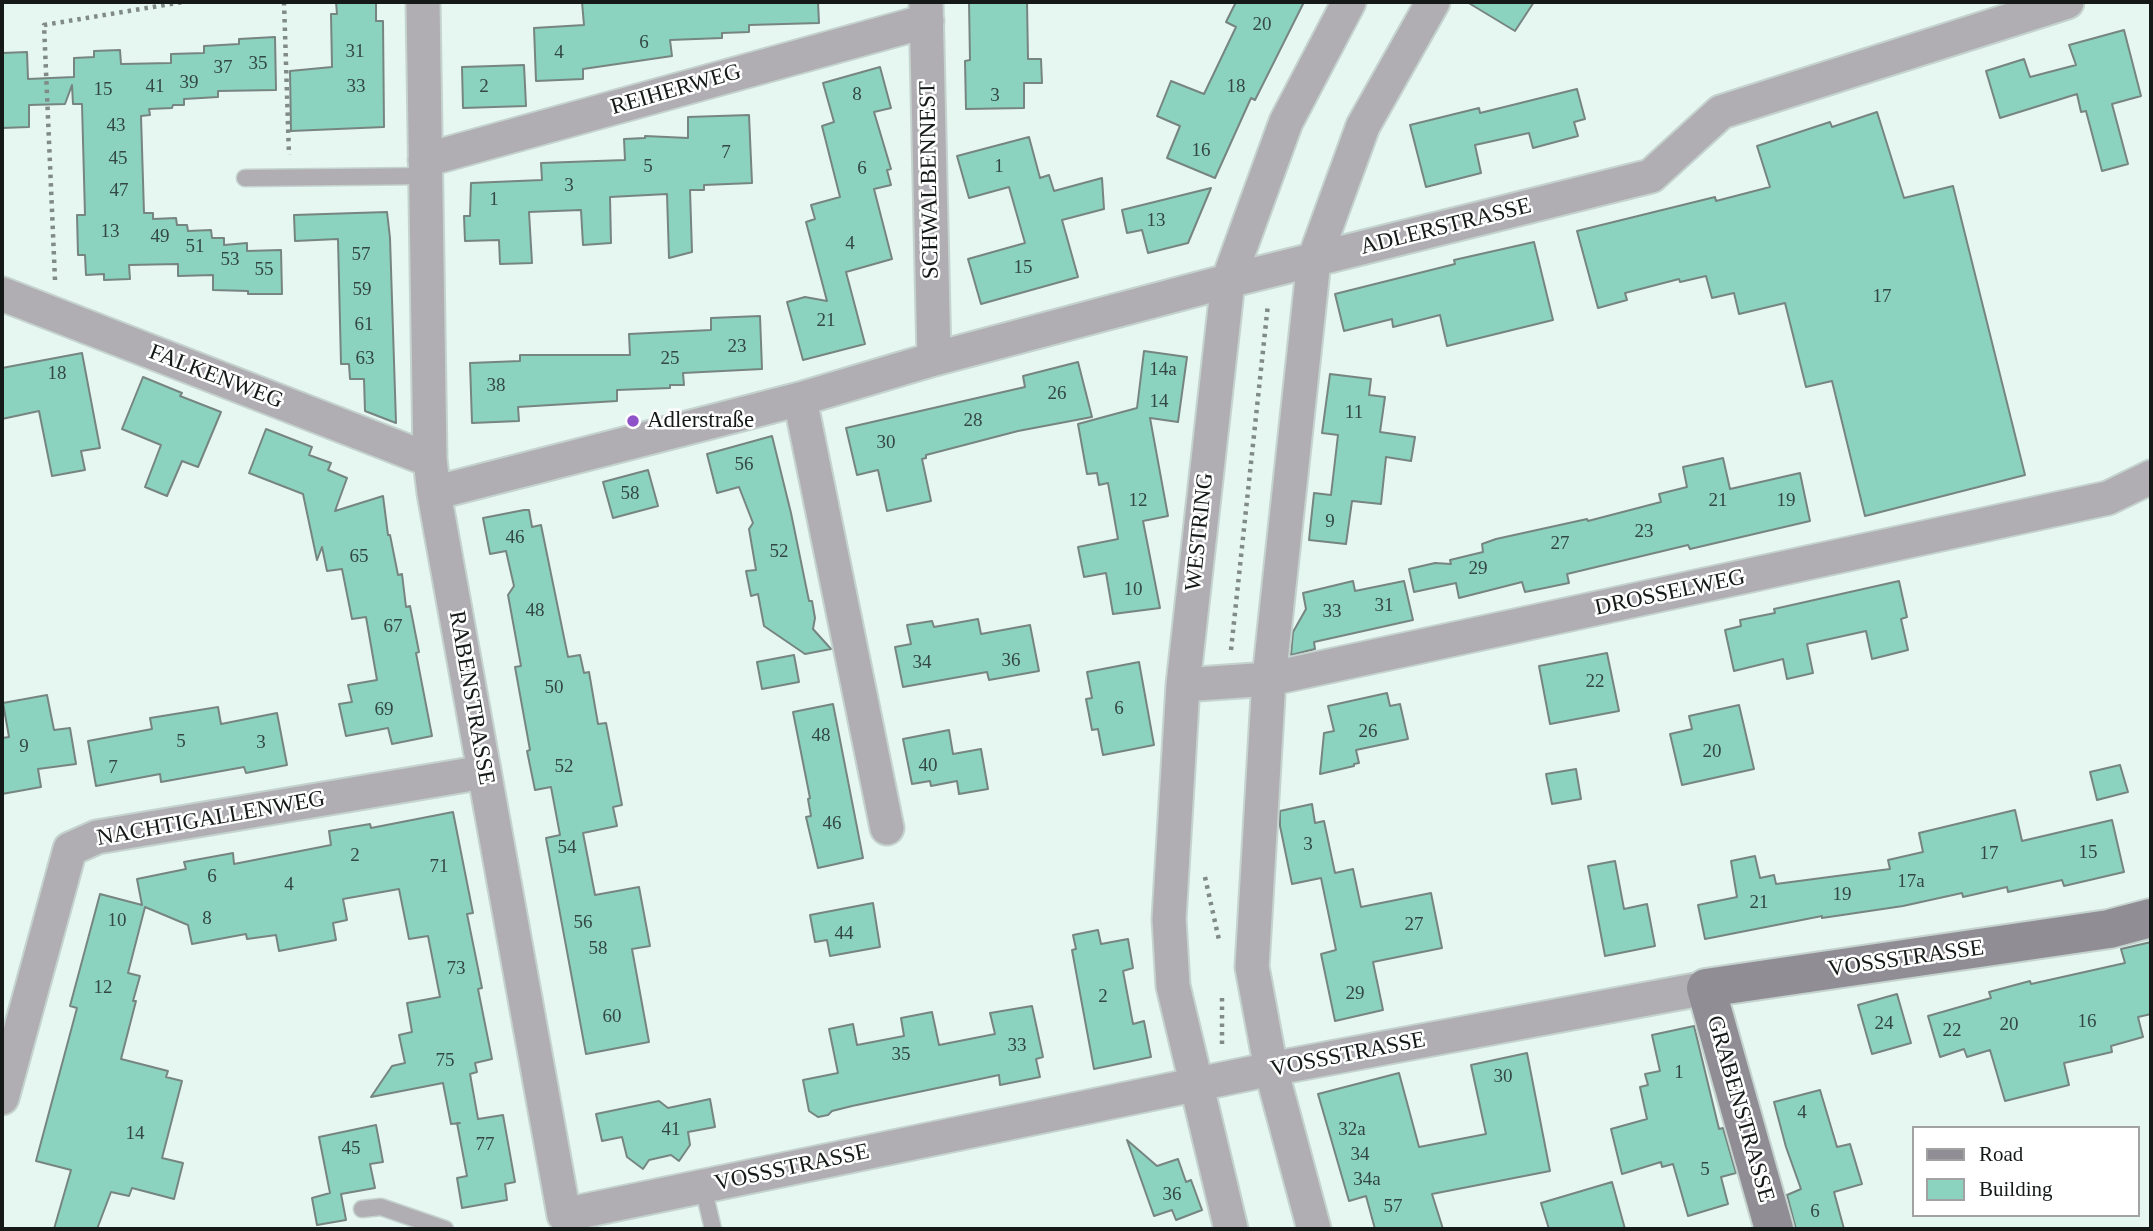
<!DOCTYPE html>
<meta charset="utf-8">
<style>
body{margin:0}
#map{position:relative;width:2153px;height:1231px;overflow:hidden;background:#e6f6f1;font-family:"Times New Roman",serif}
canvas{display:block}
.frame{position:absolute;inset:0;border:4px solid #151a19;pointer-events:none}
.legend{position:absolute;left:1912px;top:1126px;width:228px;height:91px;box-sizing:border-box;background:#fff;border:2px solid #a1a3a3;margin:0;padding:9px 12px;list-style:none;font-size:21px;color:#151a19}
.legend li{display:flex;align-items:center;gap:14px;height:35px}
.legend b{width:35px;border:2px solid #a1a3a3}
</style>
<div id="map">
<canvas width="2153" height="1231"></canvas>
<div class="frame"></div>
<ul class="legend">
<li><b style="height:9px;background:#908d95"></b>Road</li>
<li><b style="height:19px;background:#8cd3bf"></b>Building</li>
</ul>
</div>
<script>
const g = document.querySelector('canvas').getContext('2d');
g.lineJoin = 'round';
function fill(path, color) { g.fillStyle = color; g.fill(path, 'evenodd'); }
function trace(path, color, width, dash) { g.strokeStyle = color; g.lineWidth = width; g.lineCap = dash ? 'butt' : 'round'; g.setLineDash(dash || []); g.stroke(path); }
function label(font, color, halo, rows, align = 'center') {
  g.font = font + ' "Times New Roman",serif'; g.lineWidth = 5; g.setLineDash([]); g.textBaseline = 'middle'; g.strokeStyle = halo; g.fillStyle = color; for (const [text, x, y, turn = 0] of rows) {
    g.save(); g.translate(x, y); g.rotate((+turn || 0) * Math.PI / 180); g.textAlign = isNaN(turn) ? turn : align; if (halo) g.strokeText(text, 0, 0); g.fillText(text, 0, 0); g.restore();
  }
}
const building = new Path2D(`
 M336 2H376V21H383L384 127 291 131 290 71 332 67 331 14H337Z
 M582 2H818L819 23 749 25V32L722 33V38L670 40 672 56 583 69V79L536 81 534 28 584 25Z
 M969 2H1027L1028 59H1041L1042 83H1024V108L966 109 965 61 970 60Z
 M1236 2H1304L1255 100 1251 98 1215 178 1167 158 1180 126 1157 116 1171 81 1204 94 1236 27 1226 22Z
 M1467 2H1534L1515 31Z
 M2124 30 2141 96 2112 104 2128 164 2102 171 2086 111 2081 112 2077 94 2000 118 1986 71 2024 59 2030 77 2076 65 2069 45Z
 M275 37 276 90 218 91V97L184 99V105H173L172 108 149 109 150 115 141 116 144 213H153V219L176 218 177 225H187L188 231 211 230 212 238H224V245L247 243V251L281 250 282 294H248V291L213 290V275L178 276V264L129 265 130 279 104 280V274L86 275 85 255H78L77 215H85L82 104H73L72 85 65 104 29 105V127L2 128V53L27 52 28 79 74 77V58L94 57V51L120 50 121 64 171 63V54L204 53V46L239 44V39Z
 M524 65 526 106 463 108 462 67Z
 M880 67 891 108 874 112 891 169 887 170 891 185 874 189 892 259 846 272 865 344 803 360 787 302 805 297 827 301 806 222 815 219 811 205 840 197 822 126 834 122 823 83Z
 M1577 89 1585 119 1574 122 1578 136 1533 148 1529 133 1475 145 1481 173 1426 187 1410 125 1479 108 1480 113Z
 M1877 112 1904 198 1953 186 2025 475 1865 516 1832 381 1806 387 1785 303 1739 314 1734 293 1712 298 1706 276 1680 282 1679 279 1625 293 1627 300 1598 308 1577 231 1715 197 1716 201 1770 187 1757 146 1830 122 1832 127Z
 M749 115 752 183 704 185V190H690L692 252 669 258 667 194 610 197 611 243 583 245 581 210 529 212 532 263 500 264 499 240 465 241 464 216H470L471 183 542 180 541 163 625 160 624 139 645 138V136L688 138V117Z
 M1029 137 1040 178 1049 175 1054 191 1102 178 1104 209 1062 220 1078 277 981 304 968 259 1025 243 1009 187 969 198 957 156Z
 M1211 188 1188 243 1148 253 1142 230 1127 233 1122 210Z
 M387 212 390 238 396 423 365 411 364 379H350L349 364H341L338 239 295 241 294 215Z
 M1534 242 1553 320 1447 346 1440 315 1393 327 1392 319 1344 331 1335 294 1455 264 1454 260Z
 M760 316 762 369 683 373 684 385H670V388L617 390V401L518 407 519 421 472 423 470 363 520 361V355H630L629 334 711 330V318Z
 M1144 351 1187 357 1178 422 1150 418 1168 516 1143 521 1160 608 1113 614 1106 573 1084 577 1078 547 1118 539 1108 483 1099 485 1097 473 1087 474 1078 424 1137 408Z
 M82 353 100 448 81 451 85 470 52 476 39 411 2 419V368Z
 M1078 362 1092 417 1018 431 926 455V458L922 459 931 501 887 511 878 470 857 475 846 428 1025 387 1023 376Z
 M1330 374 1371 379 1369 395 1385 397 1380 432 1415 437 1411 461 1386 457 1381 504 1352 501 1346 544 1309 540 1314 493 1331 495 1338 435 1322 433Z
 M143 377 182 393 180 396 221 412 198 467 182 461 167 496 145 487 161 445 122 429Z
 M266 429 312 447 309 455 331 463 328 470 347 478 335 511 383 496 388 535H390L398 575 402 574 406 607 410 606 419 652 416 653 432 736 392 744 388 728 346 736 339 704 352 702 348 685 377 680 366 617 352 619 342 569 327 571 322 547 317 560 303 494 249 473Z
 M772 436 791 513 809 601H812L815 618 813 629 831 649 805 654 764 626 758 594 751 596 746 571 756 570 749 529 753 523 739 487 717 493 707 454Z
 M1723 458 1730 489 1800 473 1810 521 1690 549 1688 545 1567 574 1569 583 1525 592 1522 582 1459 598 1456 583 1414 592 1409 569 1435 563 1451 564 1450 560 1483 552 1482 544 1496 539 1587 519 1588 521 1661 502 1659 494 1687 487 1683 467Z
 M648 470 658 506 613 518 603 482Z
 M524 510H529L532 527 541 525 568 657 580 655 584 673 589 672 598 724 606 723 622 805 613 807 617 826 583 833 595 895 639 887 650 946 632 949 649 1042 586 1054 546 838 560 835 551 787 535 790 527 751 530 750 515 667 521 666 508 595 514 586 506 551 490 554 483 518Z
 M1353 581 1355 591 1404 581 1413 620 1314 642 1315 649 1291 655 1293 632 1306 609 1303 593Z
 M1899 581 1907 617 1901 619 1908 650 1872 659 1866 631 1807 644 1813 673 1787 679 1783 659 1734 671 1725 630 1741 626 1740 620 1775 613 1774 609Z
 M978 619 981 634 1030 625 1039 671 989 680 987 672 903 687 895 647 911 644 907 625 932 621 934 627Z
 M1607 653 1619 711 1550 724 1539 666Z
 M794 655 799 682 762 689 757 662Z
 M1139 662 1154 745 1103 755 1098 729 1092 730 1086 699 1092 698 1087 672Z
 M1387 693 1390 706 1400 704 1408 739 1356 750 1359 763 1354 764V766L1320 774 1324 733 1334 731 1328 706Z
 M47 695 54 730 70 728 76 764 38 769 41 787 2 794V738L9 737 3 703Z
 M833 704 863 858 818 868 806 817 811 816 808 799 810 798 793 712Z
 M1739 705 1754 769 1682 785 1670 734 1692 729 1689 716Z
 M218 707 221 724 277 713 287 765 246 773 244 767 161 782 160 774 96 786 88 741 152 729 150 718Z
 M949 730 953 754 981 749 988 789 959 794 957 781 931 786 930 781 912 784 903 739Z
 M2120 765 2128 792 2097 800 2090 772Z
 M1576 769 1581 799 1552 804 1546 774Z
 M1312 804 1315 823 1324 821 1335 873 1353 869 1361 907 1431 893 1442 948 1373 962 1383 1010 1335 1021 1321 954 1336 950 1321 878 1292 884 1280 826V811Z
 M2015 810 2022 841 2112 820 2124 872 2064 886 2062 880 2008 892 2007 887 1963 897 1962 893 1903 906 1822 918V916L1705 939 1698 905 1737 897 1731 861 1755 856 1760 878 1774 875 1776 884 1890 869 1888 860 1923 852 1919 833Z
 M453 812 473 913 467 914 482 988 478 989 492 1059 475 1063 477 1072 470 1074 478 1119 503 1115 515 1182 505 1184 507 1200 462 1208 457 1178 467 1176 457 1123H460L451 1124 443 1083 371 1097 392 1066 405 1063 399 1035 412 1032 407 1003 440 997 428 936 409 939 399 889 343 899 347 920 333 923 336 940 279 951 276 935 247 939 246 934 192 944 188 925 145 907 128 973 140 976 133 1001H136L121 1059 168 1071 166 1077 182 1081 162 1158 183 1163 174 1199 132 1188 129 1196 111 1192 97 1229H54L71 1170 36 1161 77 1008 70 1006 100 894 142 905 137 879 186 869 184 862 233 853 234 864 331 845 329 831 370 824 371 828Z
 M1615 861 1624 909 1647 904 1655 946 1605 956 1588 866Z
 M873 903 880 947 830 956 827 940 815 942 810 915Z
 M1098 930 1101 944 1128 939 1133 968 1123 971 1133 1024 1144 1021 1151 1057 1094 1069 1072 950 1076 949 1073 935Z
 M2151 942V1014L2138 1017 2143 1037 2111 1046 2112 1052 2064 1063 2069 1085 2005 1101 1990 1050 1967 1057 1964 1049 1940 1057 1928 1016 1991 998 1989 992 2030 981 2031 984 2125 963 2121 949Z
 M1897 994 1911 1043 1872 1054 1858 1005Z
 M1032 1006 1043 1057 1036 1059 1040 1077 1000 1085 999 1075 852 1106 832 1111 828 1115 818 1117 809 1111 803 1080 838 1073 829 1029 853 1024 857 1045 904 1036 901 1018 932 1012 939 1045 995 1034 990 1013Z
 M1694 1026 1719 1129 1723 1128 1736 1173 1721 1177 1728 1204 1688 1216 1673 1164 1662 1167 1661 1162 1622 1174 1611 1129 1647 1119 1640 1087 1648 1085 1645 1074 1660 1071 1652 1035Z
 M1527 1053 1550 1171 1432 1194 1443 1229H1375L1366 1196 1349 1201 1318 1094 1399 1073 1419 1147 1486 1134 1471 1065Z
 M1820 1090 1837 1147 1850 1144 1862 1184 1834 1192 1844 1229H1796L1787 1195 1801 1189 1786 1147 1774 1102Z
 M710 1099 715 1127 688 1132 690 1145 679 1161 671 1155 649 1160 643 1169 627 1157 622 1137 602 1141 596 1114 659 1101 668 1108Z
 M376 1125 383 1162 370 1164 375 1188 341 1194 346 1220 317 1225 312 1198 330 1193 319 1137Z
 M1127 1140 1157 1166 1178 1159 1186 1182 1191 1180 1202 1210 1176 1220 1172 1210 1154 1216Z
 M1612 1182 1625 1229H1549L1541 1203Z`);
fill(building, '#8cd3bf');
trace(building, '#768580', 2);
const lane = new Path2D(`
 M245 178 426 176
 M703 1187 713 1229
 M362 1209 381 1207 445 1229`);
const street = new Path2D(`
 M423 2 430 460 434 493 564 1215
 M926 2 934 359
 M425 160 927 21
 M2 294 430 460
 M800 399 887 828
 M434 493 800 399 934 359 1228 281 1651 176 1721 112 2067 2
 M1183 685 1269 679 2108 498 2151 477
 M2 1098 70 849 97 837 484 772
 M564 1215 1271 1069 1706 988
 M1231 1229 1173 986 1169 919 1183 685 1228 281 1286 122 1349 2
 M1314 1229 1271 1069 1252 967 1269 679 1314 260 1363 126 1433 2`);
const secondary = new Path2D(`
 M1774 1229 1706 988 2109 929 2151 918`);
trace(lane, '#c5d3ce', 19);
trace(street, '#c5d3ce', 37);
trace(secondary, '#c5d3ce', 42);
trace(new Path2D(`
 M284 2 289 155
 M55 280 44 25 183 2
 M1231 650 1268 304
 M1205 877 1219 940
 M1222 1044V997`), '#808a87', 4.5, [3.5, 5]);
trace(lane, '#b0aeb3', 16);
trace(street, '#b0aeb3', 33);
trace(secondary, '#908d95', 38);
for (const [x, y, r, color] of [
 [633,421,7,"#8f52c9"]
]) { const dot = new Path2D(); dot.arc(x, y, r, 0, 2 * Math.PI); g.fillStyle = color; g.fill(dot); trace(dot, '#fff', 2.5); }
label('19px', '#334842', null, [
 ["20",1262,25],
 ["6",644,43],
 ["31",355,52],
 ["4",559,53],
 ["35",258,64],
 ["37",223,68],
 ["39",189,83],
 ["41",155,87],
 ["33",356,87],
 ["2",484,87],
 ["18",1236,87],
 ["15",103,90],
 ["8",857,95],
 ["3",995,96],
 ["43",116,126],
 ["16",1201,151],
 ["7",726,153],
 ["45",118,159],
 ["5",648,167],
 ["1",999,167],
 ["6",862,169],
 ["3",569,186],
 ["47",119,191],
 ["1",494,200],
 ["13",1156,221],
 ["13",110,232],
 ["49",160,237],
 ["4",850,244],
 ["51",195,247],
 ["57",361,255],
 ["53",230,260],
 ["15",1023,268],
 ["55",264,270],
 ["59",362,290],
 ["17",1882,297],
 ["21",826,321],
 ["61",364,325],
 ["23",737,347],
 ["63",365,359],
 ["25",670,359],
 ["14a",1163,370],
 ["18",57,374],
 ["38",496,386],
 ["26",1057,394],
 ["14",1159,402],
 ["11",1354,413],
 ["28",973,421],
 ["30",886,443],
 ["56",744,465],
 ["58",630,494],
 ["12",1138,501],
 ["21",1718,501],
 ["19",1786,501],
 ["9",1330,522],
 ["23",1644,532],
 ["46",515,538],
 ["27",1560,544],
 ["52",779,552],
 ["65",359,557],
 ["29",1478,569],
 ["10",1133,590],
 ["31",1384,606],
 ["48",535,611],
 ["33",1332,612],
 ["67",393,627],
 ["36",1011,661],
 ["34",922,663],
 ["22",1595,682],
 ["50",554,688],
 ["6",1119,709],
 ["69",384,710],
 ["26",1368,732],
 ["48",821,736],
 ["5",181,742],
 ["3",261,743],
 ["9",24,747],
 ["20",1712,752],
 ["40",928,766],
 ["52",564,767],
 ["7",113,768],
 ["46",832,824],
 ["3",1308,845],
 ["54",567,848],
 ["15",2088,853],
 ["17",1989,854],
 ["2",355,856],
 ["71",439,867],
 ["6",212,877],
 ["17a",1911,882],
 ["4",289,885],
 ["19",1842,895],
 ["21",1759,903],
 ["8",207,919],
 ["10",117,921],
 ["56",583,923],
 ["27",1414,925],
 ["44",844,934],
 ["58",598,949],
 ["73",456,969],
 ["12",103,988],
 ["29",1355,994],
 ["2",1103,997],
 ["60",612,1017],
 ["16",2087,1022],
 ["24",1884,1024],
 ["20",2009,1025],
 ["22",1952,1031],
 ["33",1017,1046],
 ["35",901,1055],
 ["75",445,1061],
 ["1",1679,1073],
 ["30",1503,1077],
 ["4",1802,1113],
 ["41",671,1130],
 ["32a",1352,1130],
 ["14",135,1134],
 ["77",485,1145],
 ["45",351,1149],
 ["34",1360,1155],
 ["5",1705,1170],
 ["34a",1367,1180],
 ["36",1172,1195],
 ["57",1393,1207],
 ["6",1815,1212]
]);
label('23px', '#151a19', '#fff', [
 ["REIHERWEG",676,90,-16],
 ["SCHWALBENNEST",930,180,-91],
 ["ADLERSTRASSE",1446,227,-14],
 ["FALKENWEG",216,377,21],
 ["WESTRING",1200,532,-84],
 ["DROSSELWEG",1670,593,-12],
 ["RABENSTRASSE",471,698,80],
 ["NACHTIGALLENWEG",211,819,-10],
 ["VOSSSTRASSE",1906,959,-8],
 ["VOSSSTRASSE",1348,1055,-11],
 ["GRABENSTRASSE",1740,1109,74],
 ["VOSSSTRASSE",792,1168,-12]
]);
label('23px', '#151a19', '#fff', [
 ["Adlerstraße",647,421]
], 'left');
</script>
